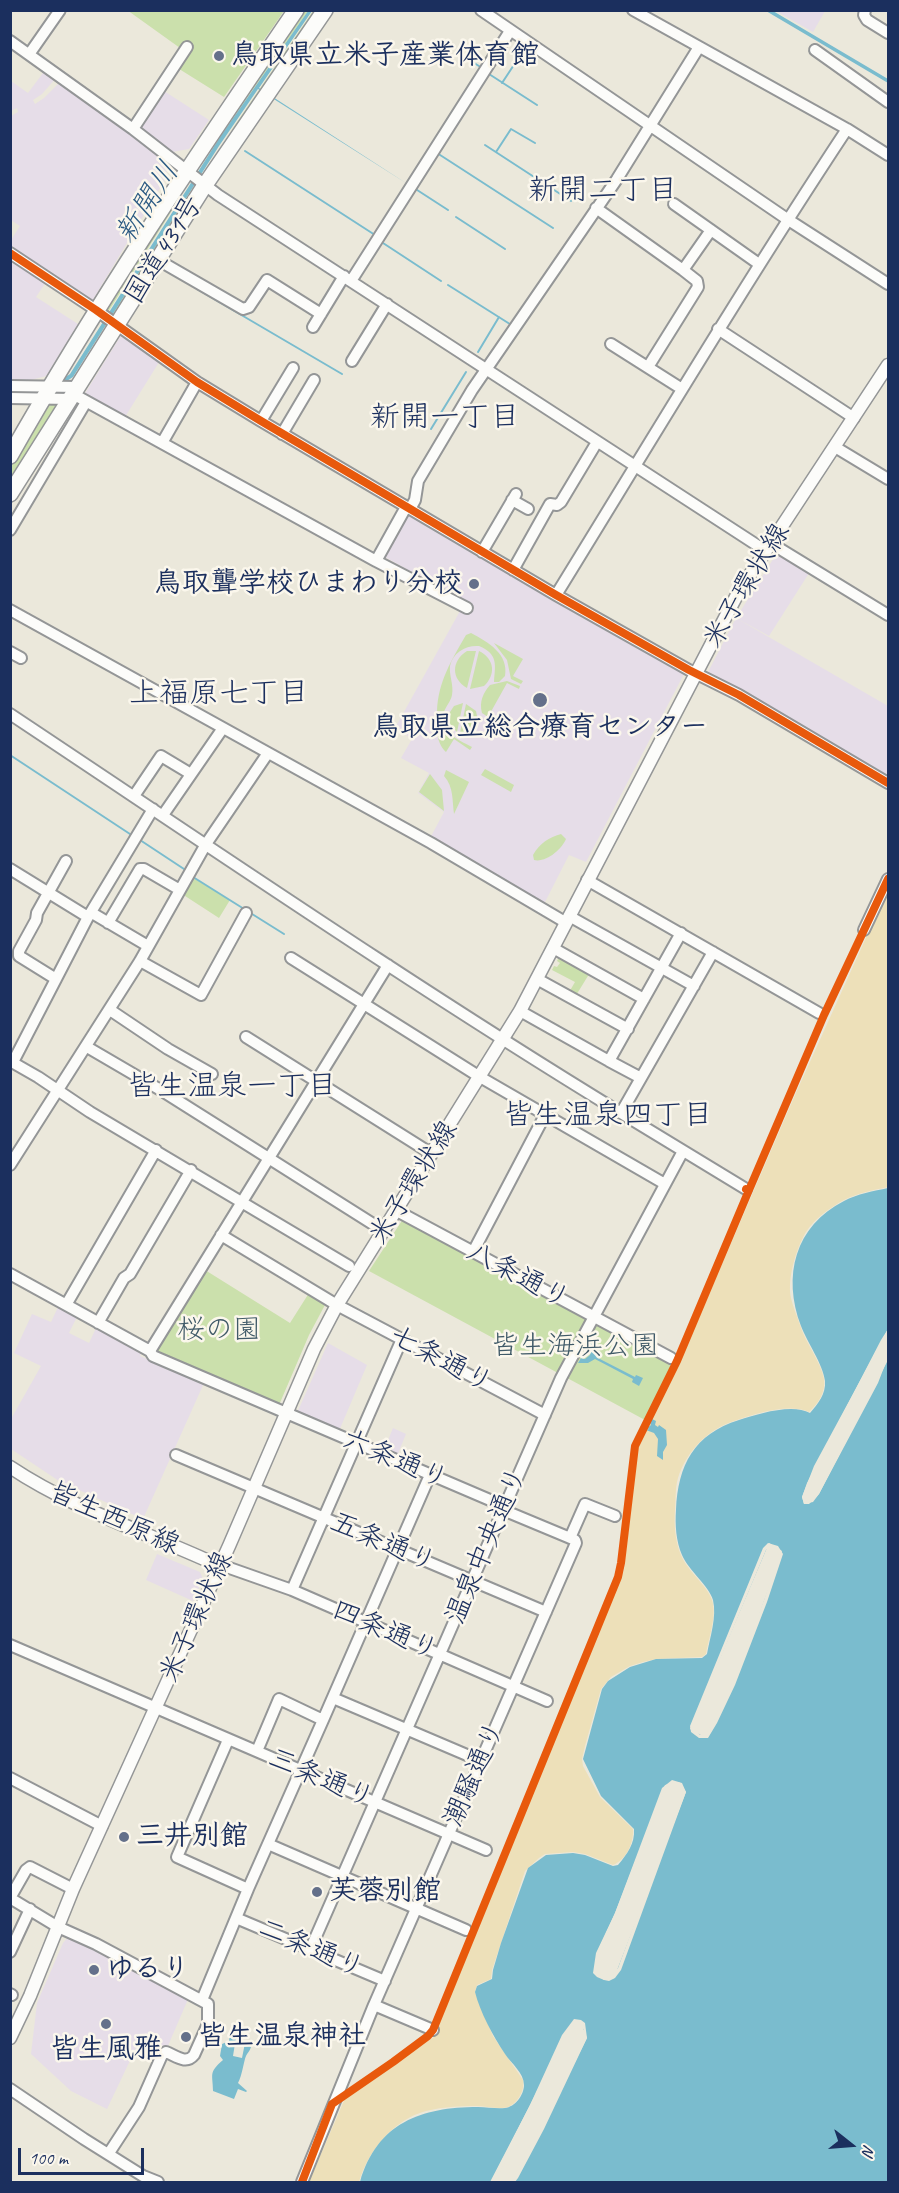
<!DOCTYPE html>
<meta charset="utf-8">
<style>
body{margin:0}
#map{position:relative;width:899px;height:2193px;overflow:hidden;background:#ebe8db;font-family:Caveat,sans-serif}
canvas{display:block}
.frame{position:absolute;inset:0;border:12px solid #1b2f5e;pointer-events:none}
.north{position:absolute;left:821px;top:2115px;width:60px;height:60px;-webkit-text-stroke:4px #fbf7ec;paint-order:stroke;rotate:107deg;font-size:16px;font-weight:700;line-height:24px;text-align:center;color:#1b2f5e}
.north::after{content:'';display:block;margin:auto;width:21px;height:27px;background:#1b2f5e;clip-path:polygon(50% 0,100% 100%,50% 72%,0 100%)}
.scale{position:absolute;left:18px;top:2148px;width:126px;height:27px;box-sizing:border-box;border:3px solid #1b2f5e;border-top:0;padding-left:8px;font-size:18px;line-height:21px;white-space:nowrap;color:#1b2f5e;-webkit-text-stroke:4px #fbf7ec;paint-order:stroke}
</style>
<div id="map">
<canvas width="899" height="2193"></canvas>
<div class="frame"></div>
<div class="north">N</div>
<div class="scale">100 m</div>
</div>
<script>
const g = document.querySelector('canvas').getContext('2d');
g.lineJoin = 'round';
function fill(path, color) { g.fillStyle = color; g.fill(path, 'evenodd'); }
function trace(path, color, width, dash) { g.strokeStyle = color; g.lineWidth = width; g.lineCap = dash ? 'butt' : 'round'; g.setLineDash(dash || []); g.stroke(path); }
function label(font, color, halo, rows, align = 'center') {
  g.font = font + ' Caveat,"Klee One",sans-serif'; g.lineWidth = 5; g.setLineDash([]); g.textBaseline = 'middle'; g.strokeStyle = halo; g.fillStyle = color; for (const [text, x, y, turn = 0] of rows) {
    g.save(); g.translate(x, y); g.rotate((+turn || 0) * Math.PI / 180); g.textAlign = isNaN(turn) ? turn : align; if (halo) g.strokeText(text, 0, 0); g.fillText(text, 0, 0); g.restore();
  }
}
fill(new Path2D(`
 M776 11H825L813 32Z
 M46 69 57 77 42 94 33 100 35 104 44 98 62 80 128 128 136 138 165 158 163 161 167 166 166 178 91 303 11 248V240L20 226 11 220V116L18 112 17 108 11 111V81L28 93Z
 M164 91 209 120 189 149 172 152 142 131 140 127Z
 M10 256 48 279 36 297 78 324 46 376 31 380H11Z
 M123 332 161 359 125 417 84 395Z
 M410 514 685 672 586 862 569 855 543 906 429 840 444 812 418 793 429 773 401 758 412 739 395 728 465 602 385 557 384 553 406 515Z
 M777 553H781L811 570 769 636 736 618Z
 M736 618 888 706V776L777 712 780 711 776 712 708 672Z
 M59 1305 78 1315 69 1333 89 1343 97 1326 142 1352 140 1356 204 1383 143 1519 59 1481 11 1449V1419L41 1366 14 1353 32 1314 51 1322Z
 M328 1343 367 1365 339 1431 297 1413Z
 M393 1428 406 1434 397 1456 384 1450Z
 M157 1554 200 1572 203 1579 193 1601 146 1580Z
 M70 1935 189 1997 167 2048 161 2045 156 2057 136 2048 107 2109 71 2091 31 2054 37 2003 63 1943Z`), '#e6dde8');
fill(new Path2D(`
 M127 10 284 11 224 97 176 67 187 53Z
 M301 11H308L204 160 200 158Z
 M313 11H319L256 102 231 131 209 163Z
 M180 195 181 196 108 312 107 306C130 268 156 233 180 195Z
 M185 199 189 201 115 315H112Z
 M55 402 58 404 11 486V467L31 437 49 406Z
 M471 633C488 642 509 654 505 676L499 682H494C495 666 499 654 479 646 466 645 453 652 450 666 449 676 454 685 452 695 451 701 446 706 444 712L437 711C438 682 452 659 466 635Z
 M494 643 523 659 513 676 523 681 521 684 511 679 507 660Z
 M467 651H476L467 688C451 679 451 661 467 651Z
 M479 651C495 659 496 675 484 686L470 689Z
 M507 681 520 686 519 689 507 683 488 717 482 713C479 702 483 693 490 685Z
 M463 703 457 732 449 724 448 715 454 706Z
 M466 704 476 711 478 721 469 732 460 733Z
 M437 714 443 715C442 734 457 739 472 747L470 750 454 739 446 752C436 743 436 727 437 714Z
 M485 769 514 785 511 792 481 775Z
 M446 770 469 782 454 814C452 801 454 787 444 776Z
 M430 774 442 790 444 811 419 792Z
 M561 834 566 839C562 849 546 863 534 860L533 855C540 843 548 838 561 834Z
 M192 877 230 900 219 918 182 894Z
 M560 955 591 971 575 997 568 994 575 982 552 970 554 966 557 967 560 963 557 961Z
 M403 1219 674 1363 645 1420 369 1271Z
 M205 1270 290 1323 309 1293 326 1303 309 1335 279 1405 158 1352 157 1348Z`), '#cbe0ac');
fill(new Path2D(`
 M888 889V1187C874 1190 858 1193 844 1200 831 1207 814 1219 806 1232 796 1249 787 1279 791 1298 793 1307 797 1316 800 1325 805 1342 821 1362 824 1379 826 1392 818 1404 809 1412 788 1403 755 1414 734 1421 708 1429 686 1452 678 1478 675 1488 676 1499 675 1510 674 1525 675 1541 681 1555 688 1572 707 1585 712 1600 717 1616 709 1637 706 1654L702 1657 656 1659 643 1662 630 1666 611 1677 601 1689 585 1746 582 1759 583 1766 600 1797 633 1829C634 1843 626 1860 613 1865L585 1854 573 1852 545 1854 539 1858 525 1871 492 1970 491 1979 477 1985 475 1992 493 2036 523 2080C525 2090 518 2103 508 2107 499 2110 486 2106 476 2106 460 2106 442 2107 426 2111 393 2120 368 2151 359 2182H309L346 2096 434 2037 624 1570 638 1446 679 1364 795 1095Z`), '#ede0b9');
fill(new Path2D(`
 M308 11H312L259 88 409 185 258 89 219 146 73 377C55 390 33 394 11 394V389L61 380 70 374 220 137Z
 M766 11H773L888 79V83Z
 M888 1188V1329L881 1340 807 1483 802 1497 804 1504H809L819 1494 888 1360V2182H514L587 2038 580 2020 571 2024 491 2182H360C377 2123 421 2107 478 2107 487 2107 496 2109 505 2108 515 2107 524 2095 524 2085 524 2073 511 2063 505 2054 493 2036 480 2012 475 1992L477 1986 492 1979 493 1970 501 1943 528 1868 546 1855 573 1853 585 1855 613 1866 618 1865C627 1854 635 1844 634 1829L601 1796 583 1759 602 1689 608 1681 630 1667 656 1659 702 1658 707 1654C710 1637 717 1617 713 1600 709 1586 689 1571 682 1555 676 1541 675 1525 676 1510 678 1465 694 1434 739 1420 758 1414 792 1403 810 1413 818 1404 826 1394 825 1381 823 1364 807 1342 801 1326 782 1276 795 1226 844 1201 857 1194 874 1191 888 1188ZM769 1543 782 1551 734 1684 706 1738 690 1729ZM679 1782 686 1792 614 1978 604 1980 594 1972 597 1953 615 1913 665 1785Z
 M590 1340 596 1349V1357L635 1377 636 1375 643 1378 639 1386 632 1382 633 1379 595 1359 588 1363H578L581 1358 585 1359 590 1355 591 1351 588 1345Z
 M652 1419 656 1421 655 1425 658 1427 659 1425 666 1430 667 1445 663 1452V1460L657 1456 658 1439 654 1433 646 1430 649 1429 647 1428 651 1425 650 1423Z
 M234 2031H237L233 2056 242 2058 245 2043 251 2047C250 2051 247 2053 246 2056 244 2060 242 2076 238 2083L247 2091 246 2092 238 2089 234 2099 213 2091C213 2074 208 2073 223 2060L220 2056 222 2044 229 2041 230 2034Z`), '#7abcce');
fill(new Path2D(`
 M888 1329V1334L817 1468 806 1494V1502L810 1500 817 1492 886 1359 888 1357 878 1383 819 1494 813 1502 804 1504 802 1497 814 1466Z
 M768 1543 778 1546 783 1554 767 1602 735 1685 717 1723 708 1738H699L691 1732 690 1726 763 1548ZM770 1546 776 1549 779 1554 764 1600 732 1683 714 1721 705 1735H700L693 1727 701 1705 766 1550Z
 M672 1780 682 1783 686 1792 621 1970 615 1978 609 1981 604 1980 597 1977 593 1973 596 1953 615 1913 662 1788ZM670 1785 680 1786 683 1792 618 1968 612 1975 605 1977 597 1971 600 1954 628 1889 663 1796Z
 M574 2019 581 2020 585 2023 587 2038 544 2129 518 2178 515 2182H511L581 2046 584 2030 579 2023H576L566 2036 505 2163 494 2182H490L530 2105 562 2035Z`), '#ebe8db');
trace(new Path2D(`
 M457 52 482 68
 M489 74 537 105
 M502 83 527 45
 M485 145 571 201
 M245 151 375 235
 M496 152 511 129 535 143
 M437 153 553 228
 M414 188 448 210
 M456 217 505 249
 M383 243 441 281
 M448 285 513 326
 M197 289 342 374
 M478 352 499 317
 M431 429 466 372
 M10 755 133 836
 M140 840 187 871
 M193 877 284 934`), '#7abcce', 2);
const minor = new Path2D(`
 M481 10 787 219 888 284
 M633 10 847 129 888 155
 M865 10 864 15 867 20 888 33
 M10 41 133 129 218 195 766 551
 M815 50 888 102
 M30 53 60 10
 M133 129 187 47
 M674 204 759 264
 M596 208 683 270 711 230
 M10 253 96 310 197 382 261 421 556 595 689 670 739 695 888 783
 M158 260 243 309 249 307 267 280 321 314
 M351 281 510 31
 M313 327 344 276
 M718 329 854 418
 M611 344 682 389
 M352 361 387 304
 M648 367 698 287 697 281 683 270
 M10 386 77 387
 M73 394 376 561 467 608
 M10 398 70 399
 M261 421 293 368
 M282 434 314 380
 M162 443 197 382
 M835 447 888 479
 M512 500 528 509
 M410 509 415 500 418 481 472 390 617 179 699 47
 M10 530 86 402
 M772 544 888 615
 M482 552 516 494
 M376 561 406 507
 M513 570 550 504 557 505 561 502 597 442
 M556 595C652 439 746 282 847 129
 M10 610 431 843 565 922
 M10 652 21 658
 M10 714C213 849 413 986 621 1113L713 952
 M134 796 161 756 191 774
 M163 815 223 728
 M66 861 37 913 36 920 19 951V956L56 979 88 917
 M10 869 88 917 153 809
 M587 880 819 1013
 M92 913 148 946
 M569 916 694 986
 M108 923 140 869H144L180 890
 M864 930 888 879
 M553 948 644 999
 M291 958 480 1077 665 1184
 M140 961 201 995 246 913
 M388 965 150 1351 153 1356 504 1506
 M537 979 628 1029
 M110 1010 168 1049 212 1074
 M520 1011 609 1061
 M246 1037 432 1154
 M87 1047 164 1092 384 1231
 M10 1061 38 1077 90 1112 349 1266
 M13 1062 56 979
 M641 1078 609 1061 681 933
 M621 1113 746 1189
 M10 1165 140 961 206 844 268 753
 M397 1211 671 1358
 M221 1235 337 1305 545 1415
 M473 1252 545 1115
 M10 1274 150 1351
 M66 1305 156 1150
 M98 1323 124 1278 130 1274 191 1170
 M176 1455 546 1612
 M570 1538 585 1504 615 1516
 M221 1565 292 1590 547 1701
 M292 1590 402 1339
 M10 1645 486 1850
 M333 1698 481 1761
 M323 1720 430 1475
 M10 1778 102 1826
 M268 1844 466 1930
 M248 1889 323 1720 279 1699 257 1751
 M10 1898 58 1927 96 1944 208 2004V2024L194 2055C186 2065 176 2056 166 2052L162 2055 139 2107 109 2153
 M10 1898 26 1870 30 1867 73 1889
 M236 1918 385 1981
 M310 1950 561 1378 683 1151
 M10 1952 30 1909
 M10 1994 12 1995
 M202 2000 248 1889 177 1857 228 1740
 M374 2005 433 2030
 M10 2089 84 2139 143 2176 158 2182
 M302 2182 374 2005 576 1543 575 1540 503 1510`);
const major = new Path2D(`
 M10 1467C70 1507 139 1530 204 1559L221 1565
 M10 2038 30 1996 73 1889 229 1546 314 1349 337 1305 520 1011 738 593 888 365`);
const highway = new Path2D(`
 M10 456C97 302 196 156 296 10
 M10 494 205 185 325 10`);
trace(minor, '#949697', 14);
trace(major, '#949697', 15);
trace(highway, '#949697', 18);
trace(minor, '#fcfcfa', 10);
trace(major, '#fcfcfa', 12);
trace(highway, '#fcfcfa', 15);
trace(new Path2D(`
 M10 253 96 310 197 382 261 421 556 595 689 670 739 695 888 783
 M749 1190 824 1015 888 879
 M302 2182 332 2104 393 2062 428 2036 433 2030 618 1577 621 1563 635 1446 677 1361 749 1190 746 1189`), '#e8590c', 8);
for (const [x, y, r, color] of [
 [219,56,6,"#64708a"],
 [474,584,6,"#64708a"],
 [540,700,8,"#64708a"],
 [124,1837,6,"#64708a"],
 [317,1892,6,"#64708a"],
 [94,1970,6,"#64708a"],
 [106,2024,6,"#64708a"],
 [186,2037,6,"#64708a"]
]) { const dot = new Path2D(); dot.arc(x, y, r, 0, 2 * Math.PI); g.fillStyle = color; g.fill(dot); trace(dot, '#fbf7ec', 2); }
label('bold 28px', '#1b2f5e', '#fbf7ec', [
 ["鳥取県立米子産業体育館",231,56],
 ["鳥取聾学校ひまわり分校",462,584,"right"],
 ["鳥取県立総合療育センター",540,728,"center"],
 ["三井別館",136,1837],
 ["芙蓉別館",329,1892],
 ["ゆるり",106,1970],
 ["皆生温泉神社",198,2037],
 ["皆生風雅",106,2050,"center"]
], 'left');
label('28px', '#1b2f5e', '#fbf7ec', [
 ["国道431号",164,250,-58],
 ["米子環状線",747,586,-59],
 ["米子環状線",414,1183,-58],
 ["八条通り",518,1276,28],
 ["七条通り",441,1360,28],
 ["六条通り",395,1460,23],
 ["皆生西原線",114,1519,24],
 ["五条通り",383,1543,23],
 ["温泉中央通り",487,1546,-67],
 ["米子環状線",197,1617,-66],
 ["四条通り",385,1631,23],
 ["潮騒通り",475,1774,-66],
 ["三条通り",321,1779,23],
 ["二条通り",311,1949,23]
]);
label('28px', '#405a68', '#fbf7ec', [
 ["桜の園",219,1331],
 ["皆生海浜公園",575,1347]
]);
label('30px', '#1b2f5e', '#fbf7ec', [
 ["新開二丁目",603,191],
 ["新開一丁目",445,418],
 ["上福原七丁目",219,694],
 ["皆生温泉一丁目",232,1087],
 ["皆生温泉四丁目",608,1116]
]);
label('italic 30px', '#2b5a83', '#fbf7ec', [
 ["新開川",148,203,-57]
]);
</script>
